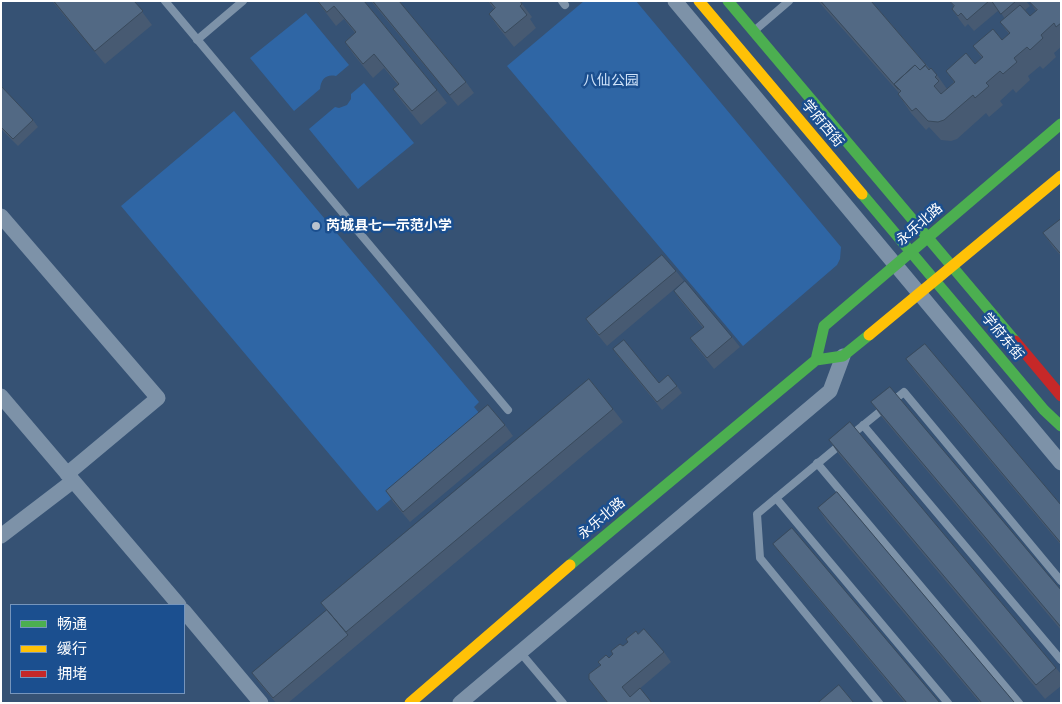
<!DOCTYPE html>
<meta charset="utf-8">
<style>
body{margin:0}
#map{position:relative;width:1062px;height:704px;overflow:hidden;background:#365274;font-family:Poppins,"Noto Sans SC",sans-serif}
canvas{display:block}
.frame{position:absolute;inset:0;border:2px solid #fff;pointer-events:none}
.legend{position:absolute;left:10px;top:604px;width:175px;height:90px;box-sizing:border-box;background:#1b4f8f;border:1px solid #7695bc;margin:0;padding:6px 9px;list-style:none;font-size:15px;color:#fff}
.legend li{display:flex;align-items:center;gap:10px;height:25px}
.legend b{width:25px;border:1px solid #7695bc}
</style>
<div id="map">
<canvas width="1062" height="704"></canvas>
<div class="frame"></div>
<ul class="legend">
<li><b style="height:6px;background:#4caf50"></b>畅通</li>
<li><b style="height:6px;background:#ffc107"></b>缓行</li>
<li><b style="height:6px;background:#c62828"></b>拥堵</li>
</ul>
</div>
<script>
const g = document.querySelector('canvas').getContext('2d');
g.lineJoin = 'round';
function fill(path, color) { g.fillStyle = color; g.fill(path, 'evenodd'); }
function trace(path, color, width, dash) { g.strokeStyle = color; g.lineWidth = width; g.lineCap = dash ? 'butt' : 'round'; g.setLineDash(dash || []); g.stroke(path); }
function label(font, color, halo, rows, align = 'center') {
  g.font = font + ' Poppins,"Noto Sans SC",sans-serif'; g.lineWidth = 5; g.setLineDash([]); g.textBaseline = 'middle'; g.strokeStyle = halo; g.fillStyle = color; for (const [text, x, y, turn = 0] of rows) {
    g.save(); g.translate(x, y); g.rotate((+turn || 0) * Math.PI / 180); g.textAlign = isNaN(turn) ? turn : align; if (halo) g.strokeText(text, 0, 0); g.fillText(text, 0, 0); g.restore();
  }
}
fill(new Path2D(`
 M584 1H636L841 247 840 259 837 265 743 346 507 66Z
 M306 13 349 65 336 76C326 74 321 79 320 89L294 111 250 58Z
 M364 83 414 143 358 189 309 129 335 107 339 108 347 105 351 99V94Z
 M234 111 479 402 474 407 485 420 377 511 121 206Z`), '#2f66a5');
trace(new Path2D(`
 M165 1 508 410
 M562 1 565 5
 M754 31 789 1
 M197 40 243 1
 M863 425 1061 660
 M850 436 904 392 1061 581
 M841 444 757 514 760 558 879 703
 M817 463 1019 703
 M776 498 948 703
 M520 652 563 703`), '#7d92a8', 8);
trace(new Path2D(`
 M675 1 1061 463
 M1 216 158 398 67 474
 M1 396 179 605
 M1 536 73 481
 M184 611 261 703
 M460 703 830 391 843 356`), '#7d92a8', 15);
trace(new Path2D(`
 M728 1 1015 341
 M862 194 1044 410 1061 426
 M816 360 824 326 1061 124
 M570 565 816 360 843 356 869 335`), '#4caf50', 11);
trace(new Path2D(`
 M699 1 862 194
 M869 335 1061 176
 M410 703 570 565`), '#ffc107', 11);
trace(new Path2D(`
 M1015 341 1061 396`), '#c62828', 11);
fill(new Path2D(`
 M52 1H134L152 25 105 64Z
 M317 1H364L437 90 447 103 421 125 403 103 393 89 398 85 384 68 373 78 354 55 345 42 355 33 344 19 336 26Z
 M371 1H399L466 82 474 93 458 106Z
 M488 1H520L532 17 530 19 536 28 514 47 498 27 489 14 494 9Z
 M818 1H871L930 69 937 75 947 89 954 82 946 71 975 64 982 58 973 46 1002 40 1009 34 1000 22 1005 19 999 10 974 31 968 24 965 27 959 19 952 9 954 7 950 1H1026L1030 6 1025 10 1030 16 1036 11 1029 1H1061V47L1054 53 1056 57 1043 69 1040 66 1028 76 1030 80 1016 93 1013 89 1000 101 1003 105 989 117 986 113 957 139 951 141 941 140 929 127 926 130 911 113 898 94 899 93Z
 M1 86 33 120 38 127 18 146 1 129Z
 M1061 219V256L1053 247 1043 233Z
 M676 271 684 281 607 346 593 329 586 319Z
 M674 291 732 337 740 347 714 369 698 349 690 338 703 328 681 301Z
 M613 349 659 383 677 386 682 393 662 410 618 356Z
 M906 359 1061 505V545L916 373Z
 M871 402 1061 590V630L881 416Z
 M613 409 623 422 288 703H276L260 684 252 673 327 611 321 603Z
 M505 425 513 436 410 522 393 502 386 491Z
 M829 440 1056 668 1061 674V686L1045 699 838 453Z
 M837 492 1015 703H980L827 522 818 508Z
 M773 544 940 703H905L783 557Z
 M638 634 664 652 671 662 630 697 652 703H607L589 679 609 658 628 642 626 639Z`), '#475a72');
const building = new Path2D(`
 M54 1H134L143 11 95 51Z
 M318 1H364L437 90 412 111 393 89 399 84 374 54 363 64 345 42 356 32 334 6 327 12Z
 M373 1H399L466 82 450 95Z
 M490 1H520L522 4 520 6 527 15 505 33 489 14 495 8Z
 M821 1H871L926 65 920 70 915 65 894 84 898 89Z
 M950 1H989L967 20 961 13 958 16 952 9 954 6Z
 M992 1H1016L1001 14Z
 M1029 1H1061V23L1056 27 1054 23 1041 35 1043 38 1030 50 1027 47 1014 58 1017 62 1003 74 1000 71 986 83 989 86 975 98 973 95 944 120 938 122 928 121 916 108 912 111 898 94 901 91 894 84 915 65 920 70 925 65 929 70 931 68 937 75 935 77 939 81 934 86 941 94 955 82 946 71 966 53 975 64 983 57 973 46 993 29 1002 40 1010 33 1000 22 1020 5 1030 16 1037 10Z
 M1 86 33 120 13 139 1 127Z
 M1061 219V252L1060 253 1043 233Z
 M662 255 676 271 599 335 586 319Z
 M685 281 732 337 707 358 690 338 704 327 674 291Z
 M624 340 659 383 668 375 677 386 657 402 613 349Z
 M925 344 1061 505V543L906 359Z
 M589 379 613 409 346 632 321 603Z
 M890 387 1061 590V627L871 402Z
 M488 405 505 425 403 512 386 491Z
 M850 422 1056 668 1036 685 829 440Z
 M837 492 1014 702V703H982L818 508Z
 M792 528 940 703H907L773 544Z
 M327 610 348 635 273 698 252 673Z
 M644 629 664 652 622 687 630 697 640 688 652 703H608L589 679V674L601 665 598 662 606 655 609 658 613 654 611 651 620 644 623 646 628 642 626 639 636 631 638 634Z
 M839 685 854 703H818Z`);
fill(building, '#526984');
trace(building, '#394a5c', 1);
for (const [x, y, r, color] of [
 [316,226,5,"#b9c2ce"]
]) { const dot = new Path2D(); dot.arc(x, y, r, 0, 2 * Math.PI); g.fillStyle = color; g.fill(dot); trace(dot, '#1b4f8f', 2); }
label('14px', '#cfe3fa', '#1b4f8f', [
 ["八仙公园",611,81]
]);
label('14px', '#fff', '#1b4f8f', [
 ["学府西街",822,124,50],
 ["永乐北路",920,225,-41],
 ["学府东街",1002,337,50],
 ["永乐北路",602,519,-40]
]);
label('bold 14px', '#fff', '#1b4f8f', [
 ["芮城县七一示范小学",326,226]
], 'left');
</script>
